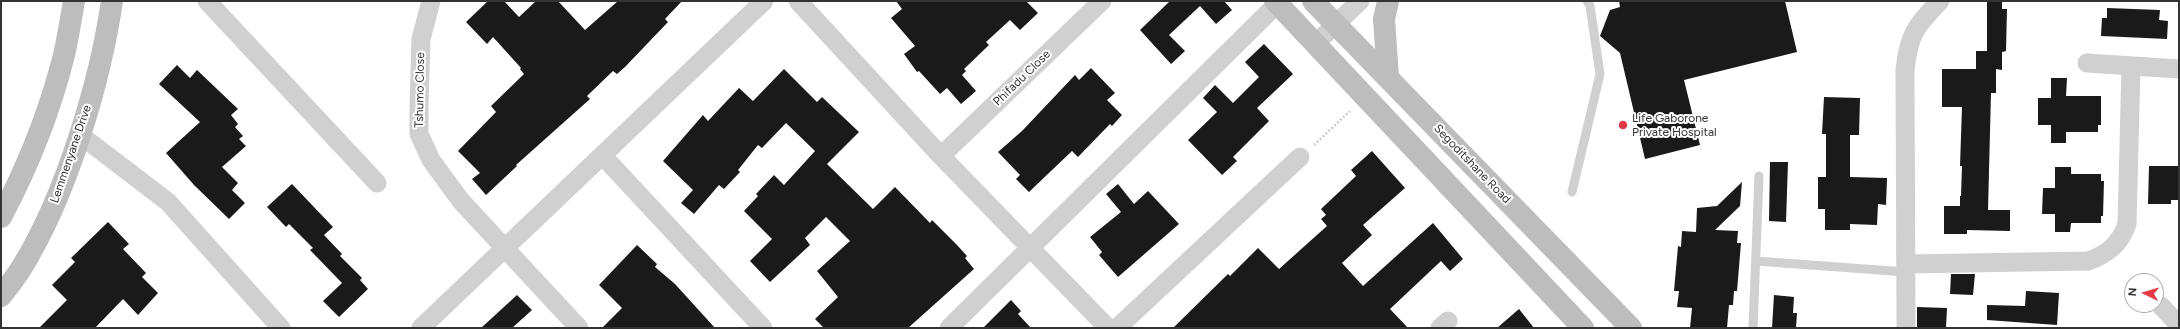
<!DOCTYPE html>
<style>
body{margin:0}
#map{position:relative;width:2180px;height:329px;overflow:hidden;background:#fff;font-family:Figtree,sans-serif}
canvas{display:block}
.frame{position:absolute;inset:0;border:2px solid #333;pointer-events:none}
.north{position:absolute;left:2124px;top:273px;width:40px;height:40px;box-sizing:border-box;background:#fff;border:1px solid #adadad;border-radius:50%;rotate:275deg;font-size:11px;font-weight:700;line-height:16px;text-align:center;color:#333}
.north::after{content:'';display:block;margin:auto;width:14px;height:18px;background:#e63946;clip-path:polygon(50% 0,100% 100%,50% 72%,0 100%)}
</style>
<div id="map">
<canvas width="2180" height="329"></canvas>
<div class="frame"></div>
<div class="north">N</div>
</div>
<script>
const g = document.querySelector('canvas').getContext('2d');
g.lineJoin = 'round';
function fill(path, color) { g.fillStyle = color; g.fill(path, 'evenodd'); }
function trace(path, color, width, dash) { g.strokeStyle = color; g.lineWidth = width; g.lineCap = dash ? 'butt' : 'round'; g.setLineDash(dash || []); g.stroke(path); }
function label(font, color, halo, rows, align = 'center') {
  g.font = font + ' Figtree,sans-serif'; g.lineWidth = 4; g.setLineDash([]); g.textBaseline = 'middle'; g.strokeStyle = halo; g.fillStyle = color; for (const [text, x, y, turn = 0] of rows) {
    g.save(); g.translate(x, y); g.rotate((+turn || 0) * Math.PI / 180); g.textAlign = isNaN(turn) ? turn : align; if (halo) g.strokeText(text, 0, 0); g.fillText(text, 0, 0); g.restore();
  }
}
fill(new Path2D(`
 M488 1H504L519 17 536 1H558L585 30 618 1H682L665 19 668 22 625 67 617 74 613 71 587 96 590 99 516 165 517 166 486 195 472 179 480 173 458 151 496 112 491 106 524 74 520 69 521 68 493 37 487 44 466 22Z
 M896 1H1026L1038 13 1020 30 1010 20 986 42 989 45 964 69 966 71 962 75 976 91 961 104 947 88 940 94 919 71 917 72 904 54 915 46 891 18 902 9Z
 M1170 1H1224L1232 10 1216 24 1200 6 1169 35 1185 51 1171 64 1140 30Z
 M1619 1H1785L1797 52 1684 80 1700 145 1645 159 1620 53 1600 36 1610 10 1620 7Z
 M1987 1H2002V9H2007L2006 51 2002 52V70L1996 69V93H1991L1988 210H2010V231L1967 230V234H1944V206H1960V196H1961L1962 166H1960L1962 107H1942V69H1976V51H1987Z
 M2107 8 2160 10 2159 20 2168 21 2167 39 2101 36 2102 18H2107Z
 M1264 44 1293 74 1257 108 1269 121 1233 157 1237 161 1222 175 1188 140 1217 112 1203 98 1215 85 1233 103 1259 77 1245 62Z
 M177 65 190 78 197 70 238 109 231 115 238 124 235 127 243 136 239 139 246 146 222 167 238 183 232 190 245 203 229 219 194 185 166 153 200 122 159 84Z
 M1091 68 1115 93 1107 100 1122 115 1112 126 1110 124 1078 157 1072 151 1029 192 1016 179 1020 175 998 152 1022 131 1075 75 1079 80Z
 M784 69 817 102 822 97 859 132 827 164 873 209 895 187 930 223 932 220 957 245 967 256 965 258 974 269 908 328H824L815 319 838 297 817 271 850 241 826 217 805 238 810 245 770 282 750 261 772 239 744 211 758 196 756 194 774 175 784 185 815 151 786 123 762 148 758 145 738 170 740 172 724 189 719 185 694 214 681 203 693 190 663 161 703 115 708 121 739 88 753 101Z
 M2051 78H2067L2066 96H2101V125H2098V132H2066V143H2051V125H2038V98H2051Z
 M1824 97 1860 98 1859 135H1850V177L1887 178 1886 205 1878 204 1877 225 1850 224V230H1825V209H1818V177H1826V134H1822Z
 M1372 151 1405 188 1363 225 1372 235 1342 263 1363 286 1433 223 1463 259 1450 271 1441 261 1390 309 1408 328H1173L1228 274 1230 276 1258 248 1279 269 1327 226 1321 219 1326 215 1321 209 1356 176 1351 170Z
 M1770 162H1788L1786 222 1769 221Z
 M2149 166H2179V200H2171V204H2148Z
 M2055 167H2071V174H2101V181H2104L2103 216H2101V223H2071L2070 232H2055V214H2042L2043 188H2055Z
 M1742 182 1740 206 1715 230 1738 231 1737 243H1741L1737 291H1734L1733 305H1729L1727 328H1690L1692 308 1677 307 1679 291H1674L1678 246 1681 247 1682 231 1696 232 1697 208 1717 206Z
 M292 184 333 227 324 235 342 254 340 256 362 278 360 280 368 289 339 317 323 301 342 283 310 250 313 248 289 224 286 227 267 207Z
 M1118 184 1134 204 1148 191 1179 224 1118 277 1099 255 1102 252 1090 237 1121 212 1106 194Z
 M108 222 129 244 123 249 146 273 142 277 158 293 138 315 123 299 95 328H39L67 300 52 285 75 262 71 258Z
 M637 245 657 264 655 267 675 284 715 328H602L622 308 599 285Z
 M1951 274H1975L1973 295 1950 294Z
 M2026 291 2059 293 2057 325 1987 320V305L2025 306Z
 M517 295 532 310 512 328H481Z
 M1774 295 1794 297 1793 313H1797L1796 328H1772Z
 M1011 300 1021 311 1018 314 1031 328H983Z
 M1917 307 1947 308 1946 328H1917Z
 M1519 309 1534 328H1497Z`), '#1a1a1a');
trace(new Path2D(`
 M1314 145 1350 111`), '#cdcdcd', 2.5, [2, 2]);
trace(new Path2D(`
 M1572 192 1600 74 1590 6 1587 1
 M1756 261 1906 272
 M1753 328 1759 176`), '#d0d0d0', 9);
trace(new Path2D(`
 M207 1 377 183
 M431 1 421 39 419 107V134L431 160 461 201 579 328
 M798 1 941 156 1108 328
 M1315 44 1360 1
 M2087 63 2179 69
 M79 134 168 202 281 328
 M602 155 763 328
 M941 156 1102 1
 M1906 264 2088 261C2108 254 2120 244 2127 224L2131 66
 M2161 306 2179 325
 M421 328 764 1
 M949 328 1277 4
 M1117 328 1300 157
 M1440 328 1448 321
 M1906 328 1905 70C1909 34 1915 27 1940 1`), '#d0d0d0', 19);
trace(new Path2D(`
 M1275 1 1583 328
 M1313 1 1631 328
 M1388 77 1384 19 1388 1
 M1 217C28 166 50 111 64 55 68 37 71 19 74 1
 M1 296C8 287 16 277 22 267 66 196 100 83 112 1`), '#bdbdbd', 22);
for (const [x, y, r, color] of [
 [1623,125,5,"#e63946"]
]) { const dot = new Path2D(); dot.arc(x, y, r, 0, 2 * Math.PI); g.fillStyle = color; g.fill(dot); trace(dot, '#fff', 1.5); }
label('12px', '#333', '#fff', [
 ["Phifadu Close",1022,78,-44],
 ["Tshumo Close",420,90,-89],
 ["Lemmenyane Drive",71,154,-71],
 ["Segoditshane Road",1472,164,46]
]);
label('12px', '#333', '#fff', [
 ["Life Gaborone",1632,118],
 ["Private Hospital",1632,132]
], 'left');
</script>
